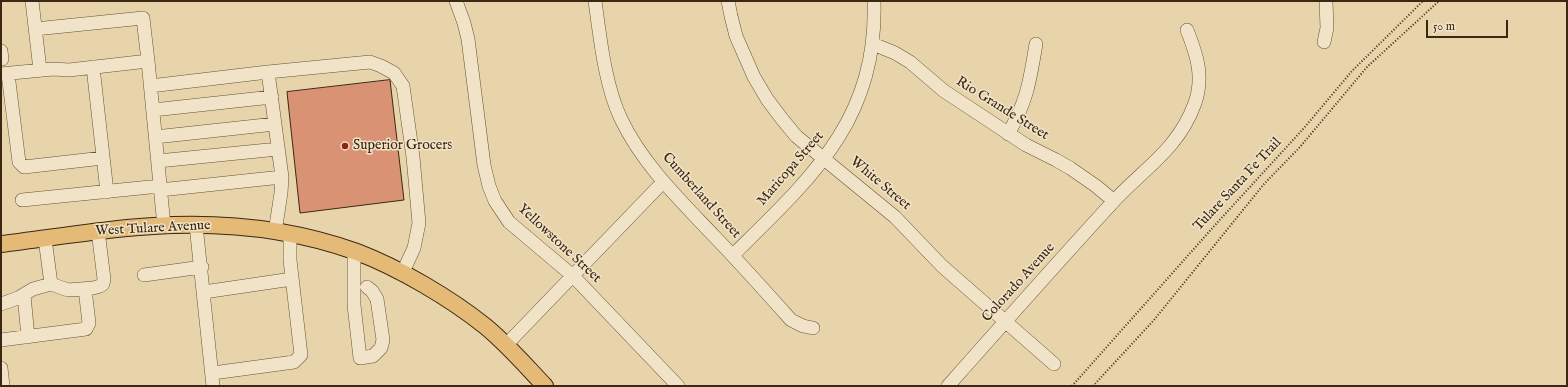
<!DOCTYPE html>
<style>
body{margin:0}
#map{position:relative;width:1568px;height:387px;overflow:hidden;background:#e8d4ab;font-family:"IM FELL English",serif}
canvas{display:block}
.frame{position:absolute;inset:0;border:2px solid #3b2712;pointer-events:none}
.scale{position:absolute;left:1426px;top:20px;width:82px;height:18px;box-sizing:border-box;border:2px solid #3b2712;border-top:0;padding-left:5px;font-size:12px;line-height:14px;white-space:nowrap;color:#3b2712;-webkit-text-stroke:3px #f0e3c8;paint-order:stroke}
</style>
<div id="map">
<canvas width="1568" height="387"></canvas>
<div class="frame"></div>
<div class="scale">50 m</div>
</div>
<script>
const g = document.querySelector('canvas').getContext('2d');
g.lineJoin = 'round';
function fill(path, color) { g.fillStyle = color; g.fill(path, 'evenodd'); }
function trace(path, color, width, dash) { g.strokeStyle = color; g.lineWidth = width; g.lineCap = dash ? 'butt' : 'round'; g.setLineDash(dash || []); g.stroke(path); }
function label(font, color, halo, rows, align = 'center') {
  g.font = font + ' "IM FELL English",serif'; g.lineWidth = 3; g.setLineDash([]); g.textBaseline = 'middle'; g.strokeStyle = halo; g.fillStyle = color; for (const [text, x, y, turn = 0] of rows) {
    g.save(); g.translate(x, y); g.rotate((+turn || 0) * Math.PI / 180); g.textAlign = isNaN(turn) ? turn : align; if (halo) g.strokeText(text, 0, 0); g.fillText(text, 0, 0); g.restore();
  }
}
const building = new Path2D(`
 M390 80 404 200 300 213 287 92Z`);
fill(building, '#da9275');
trace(building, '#3b2712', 1);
const minor = new Path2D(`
 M32 1 40 70
 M456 1 464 23 468 39 484 165 489 186 495 201 509 222 573 276 678 386
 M595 1C600 37 605 86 621 119 643 165 681 201 715 237 741 264 766 292 791 320L803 326 813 328
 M728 1 731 16 736 36 754 77 767 99 782 119 796 136 895 217 942 266 1054 364
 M35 29 143 18 148 61
 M1324 42 1327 28 1326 1
 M873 44 895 53 910 62 944 91 1026 145 1056 160 1070 168 1096 186 1114 201
 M1 51 2 59
 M93 67 107 192
 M268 72 370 62 381 66 394 73 403 86 413 157 419 223 414 248 402 274
 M1 74 53 69 69 70 148 61 164 226
 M8 74 19 162 24 167 103 158
 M150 86 268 72 282 177 281 193 275 232
 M153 110 272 97
 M1008 134C1027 102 1030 80 1036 44
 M155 137 275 124
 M158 161 278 149
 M160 190 282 177
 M22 200 160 186
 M196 225 213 386
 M45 239 51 284 68 290 93 288 100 286 103 284 104 279 98 231
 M354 251V305L360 358 373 356 381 348 383 340 377 299 372 291 367 287
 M733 255C811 178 878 120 874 1
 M144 275 202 267
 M204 292 292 279
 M24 295 28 337
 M1 304 18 298 33 289 51 284
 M1 340 86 329 89 323 85 289
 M506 345 663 182
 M1 368 3 386
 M213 373 294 362 301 355 290 260V234
 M948 386C1002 325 1057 263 1112 203 1143 169 1178 150 1195 103 1204 77 1197 55 1187 30`);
const major = new Path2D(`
 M1 244C58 237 115 227 172 225 234 223 299 231 357 252 399 268 450 298 485 326 507 344 526 366 545 386`);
trace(minor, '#665238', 14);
trace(major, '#3b2712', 18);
trace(new Path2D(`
 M1072 386 1216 224 1304 128 1352 71 1423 1
 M1093 386 1154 320 1264 184 1300 147 1367 67 1439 1`), '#3b2712', 2, [1, 2]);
trace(minor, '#f0e3c8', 13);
trace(major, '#e4ba76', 16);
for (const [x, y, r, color] of [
 [345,146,4,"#8f2418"]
]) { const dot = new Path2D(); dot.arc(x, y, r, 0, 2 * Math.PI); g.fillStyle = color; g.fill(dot); trace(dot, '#f0e3c8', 1.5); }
label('14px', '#3b2712', '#f0e3c8', [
 ["Rio Grande Street",1002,109,32],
 ["Maricopa Street",791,169,-49],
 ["White Street",880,184,40],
 ["Tulare Santa Fe Trail",1238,185,-47],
 ["Cumberland Street",701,196,48],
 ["West Tulare Avenue",153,229,-3],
 ["Yellowstone Street",559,244,43],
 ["Colorado Avenue",1019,283,-48]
]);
label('14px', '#3b2712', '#f0e3c8', [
 ["Superior Grocers",353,146]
], 'left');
</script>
